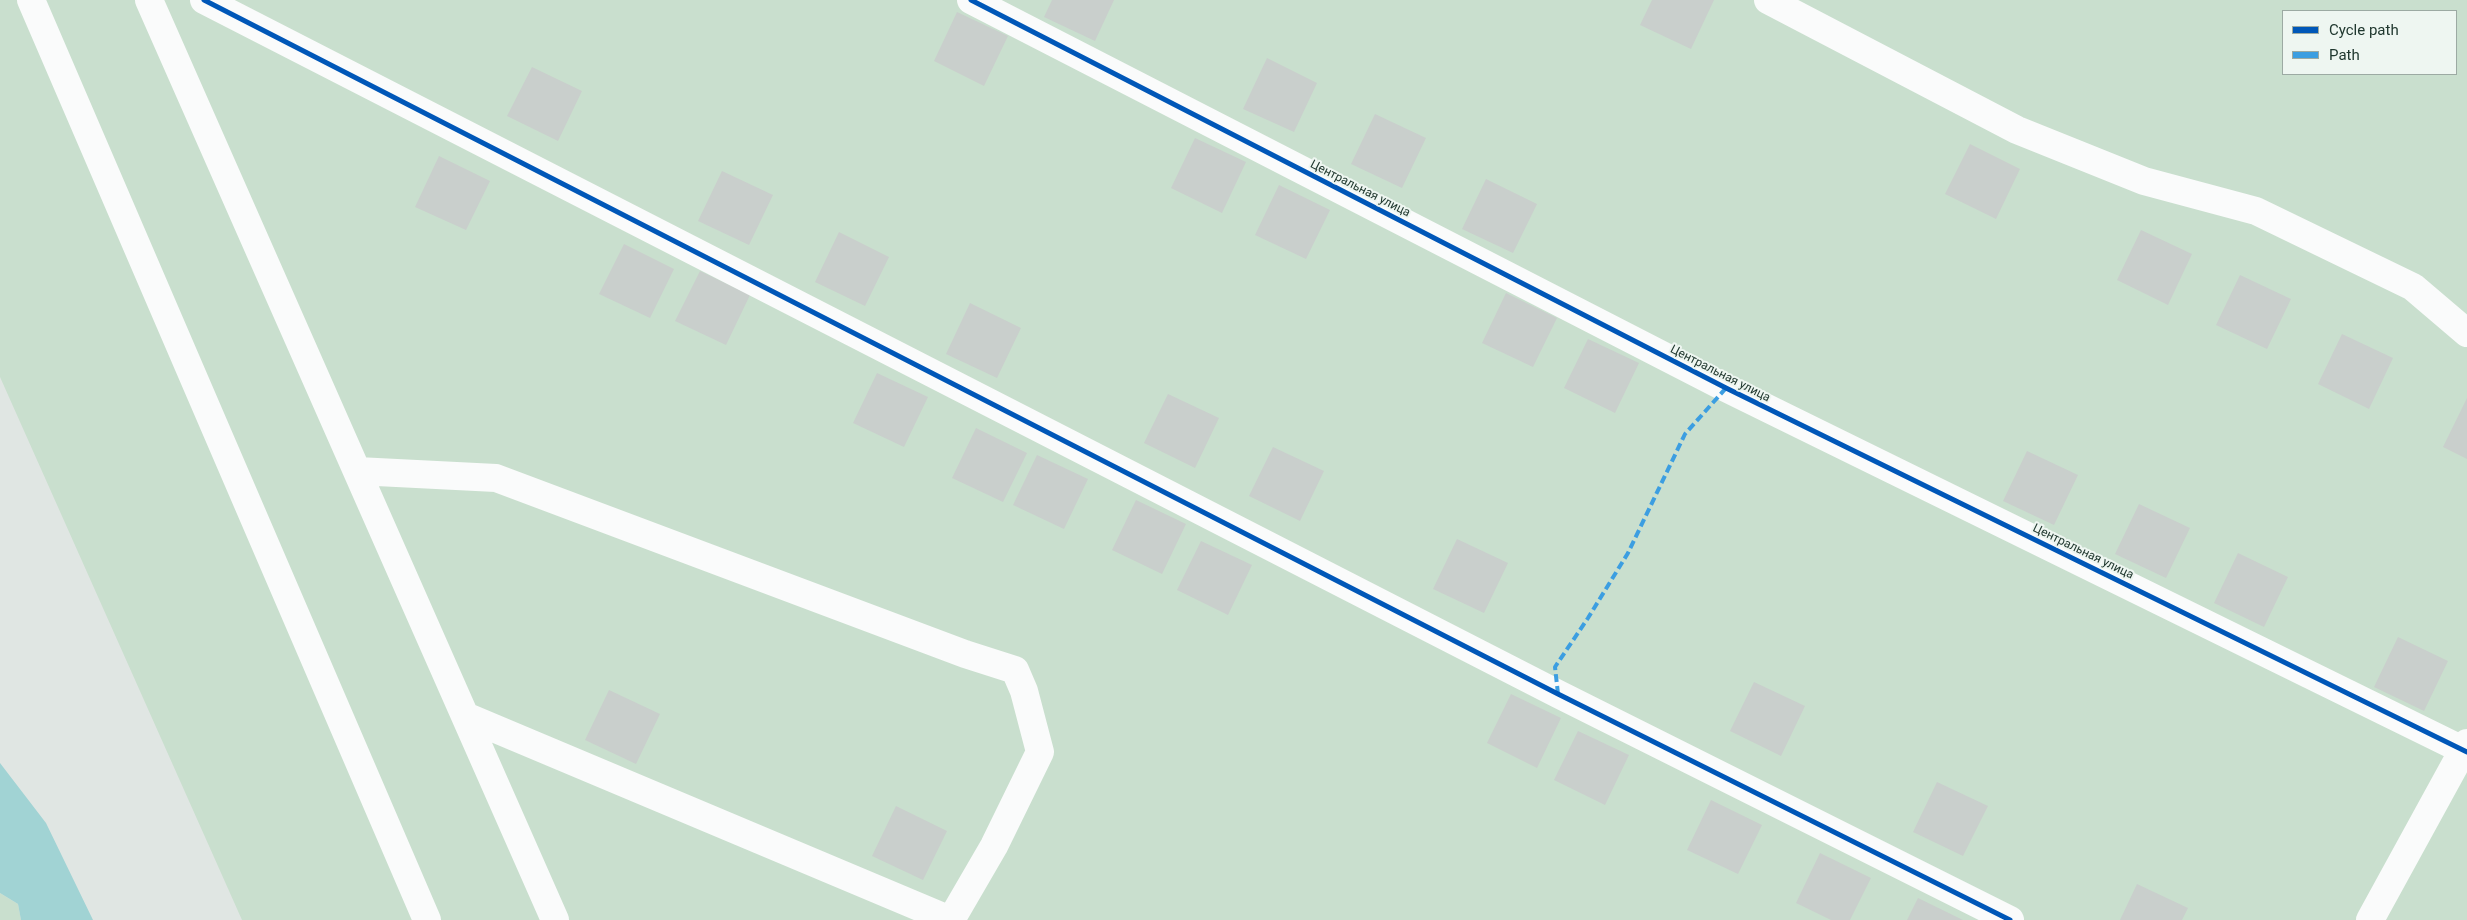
<!DOCTYPE html>
<meta charset="utf-8">
<style>
body{margin:0}
#map{position:relative;width:2467px;height:920px;overflow:hidden;background:#e0e6e3;font-family:Roboto,sans-serif}
canvas{display:block}
.legend{position:absolute;left:2282px;top:10px;width:175px;height:65px;box-sizing:border-box;background:#eef6f1;border:1px solid #9caaa3;margin:0;padding:6px 9px;list-style:none;font-size:15px;color:#20382f}
.legend li{display:flex;align-items:center;gap:10px;height:25px}
.legend b{width:25px;border:1px solid #9caaa3}
</style>
<div id="map">
<canvas width="2467" height="920"></canvas>
<ul class="legend">
<li><b style="height:6px;background:#0057b8"></b>Cycle path</li>
<li><b style="height:6px;background:#3c9ee1"></b>Path</li>
</ul>
</div>
<script>
const g = document.querySelector('canvas').getContext('2d');
g.lineJoin = 'round';
function fill(path, color) { g.fillStyle = color; g.fill(path, 'evenodd'); }
function trace(path, color, width, dash) { g.strokeStyle = color; g.lineWidth = width; g.lineCap = dash ? 'butt' : 'round'; g.setLineDash(dash || []); g.stroke(path); }
function label(font, color, halo, rows, align = 'center') {
  g.font = font + ' Roboto,sans-serif'; g.lineWidth = 4; g.setLineDash([]); g.textBaseline = 'middle'; g.strokeStyle = halo; g.fillStyle = color; for (const [text, x, y, turn = 0] of rows) {
    g.save(); g.translate(x, y); g.rotate((+turn || 0) * Math.PI / 180); g.textAlign = isNaN(turn) ? turn : align; if (halo) g.strokeText(text, 0, 0); g.fillText(text, 0, 0); g.restore();
  }
}
fill(new Path2D(`
 M0 0H2467V920H242L0 377ZM2283 11H2456V74H2283Z
 M0 893 18 904 21 920H0Z`), '#c9dfce');
fill(new Path2D(`
 M0 763 46 823 93 920H21L18 904 0 893Z`), '#a1d3d4');
fill(new Path2D(`
 M1052 0H1114L1095 41 1044 17Z
 M1652 0H1714L1691 49 1640 25Z
 M957 12 1008 36 984 86 934 61Z
 M1267 58 1317 83 1294 132 1243 109Z
 M532 67 582 91 558 141 507 116Z
 M1375 114 1426 138 1402 188 1351 164Z
 M1195 138 1246 162 1222 213 1171 188Z
 M1970 144 2020 169 1996 219 1945 194Z
 M439 156 490 181 466 230 415 207Z
 M722 171 773 195 749 245 698 221Z
 M1486 179 1537 204 1513 253 1462 229Z
 M1279 185 1330 210 1306 259 1255 235Z
 M2141 230 2192 254 2168 305 2117 280Z
 M839 232 889 257 865 306 815 282Z
 M624 244 674 269 650 318 599 294Z
 M700 271 750 295 726 345 675 321Z
 M2240 275 2291 299 2267 349 2216 325Z
 M1506 293 1557 318 1533 367 1482 343Z
 M970 303 1021 328 997 378 946 354Z
 M2342 334 2393 358 2369 409 2318 384Z
 M1588 339 1639 363 1615 413 1564 388Z
 M877 373 928 397 904 447 853 423Z
 M1168 394 1219 418 1195 468 1144 443Z
 M2467 398V459L2443 447Z
 M976 428 1027 453 1003 502 952 478Z
 M1273 447 1324 471 1300 521 1249 496Z
 M2027 451 2078 475 2054 525 2003 501Z
 M1037 455 1088 479 1064 529 1013 505Z
 M1136 500 1186 524 1162 574 1112 550Z
 M2139 504 2190 528 2166 578 2115 554Z
 M1457 539 1508 563 1484 613 1433 589Z
 M1201 541 1252 565 1228 615 1177 590Z
 M2238 553 2288 577 2264 627 2214 603Z
 M2398 637 2448 661 2424 711 2374 687Z
 M1754 682 1805 706 1781 756 1730 731Z
 M609 690 660 714 636 764 585 740Z
 M1511 694 1561 718 1537 768 1487 743Z
 M1578 731 1629 755 1605 805 1554 780Z
 M1937 782 1988 806 1963 856 1913 832Z
 M1711 800 1762 825 1738 874 1687 850Z
 M896 806 947 831 923 880 872 856Z
 M1820 853 1871 878 1850 920H1831L1796 903Z
 M2137 884 2188 908 2182 920H2120Z
 M1918 898 1963 920H1907Z`), '#c9cfcc');
trace(new Path2D(`
 M31 0 427 920
 M149 0 555 920
 M204 0 1558 694 2010 920
 M971 0 1726 388 2467 752
 M1768 0 2017 130 2144 181 2256 211 2413 287 2467 333
 M357 471 496 478 965 654 1015 670 1024 691 1040 752 994 846 951 920
 M465 716 950 920
 M2370 920 2467 743`), '#fafbfb', 28);
trace(new Path2D(`
 M1558 694 1555 667 1588 618 1628 553 1685 434 1726 388`), '#3c9ee1', 4, [8, 4]);
trace(new Path2D(`
 M204 0 1558 694 2010 920
 M971 0 1726 388 2467 752`), '#0057b8', 5);
label('12px', '#20382f', '#eef6f1', [
 ["Центральная улица",1360,189,27],
 ["Центральная улица",1720,374,27],
 ["Центральная улица",2083,552,26]
]);
</script>
